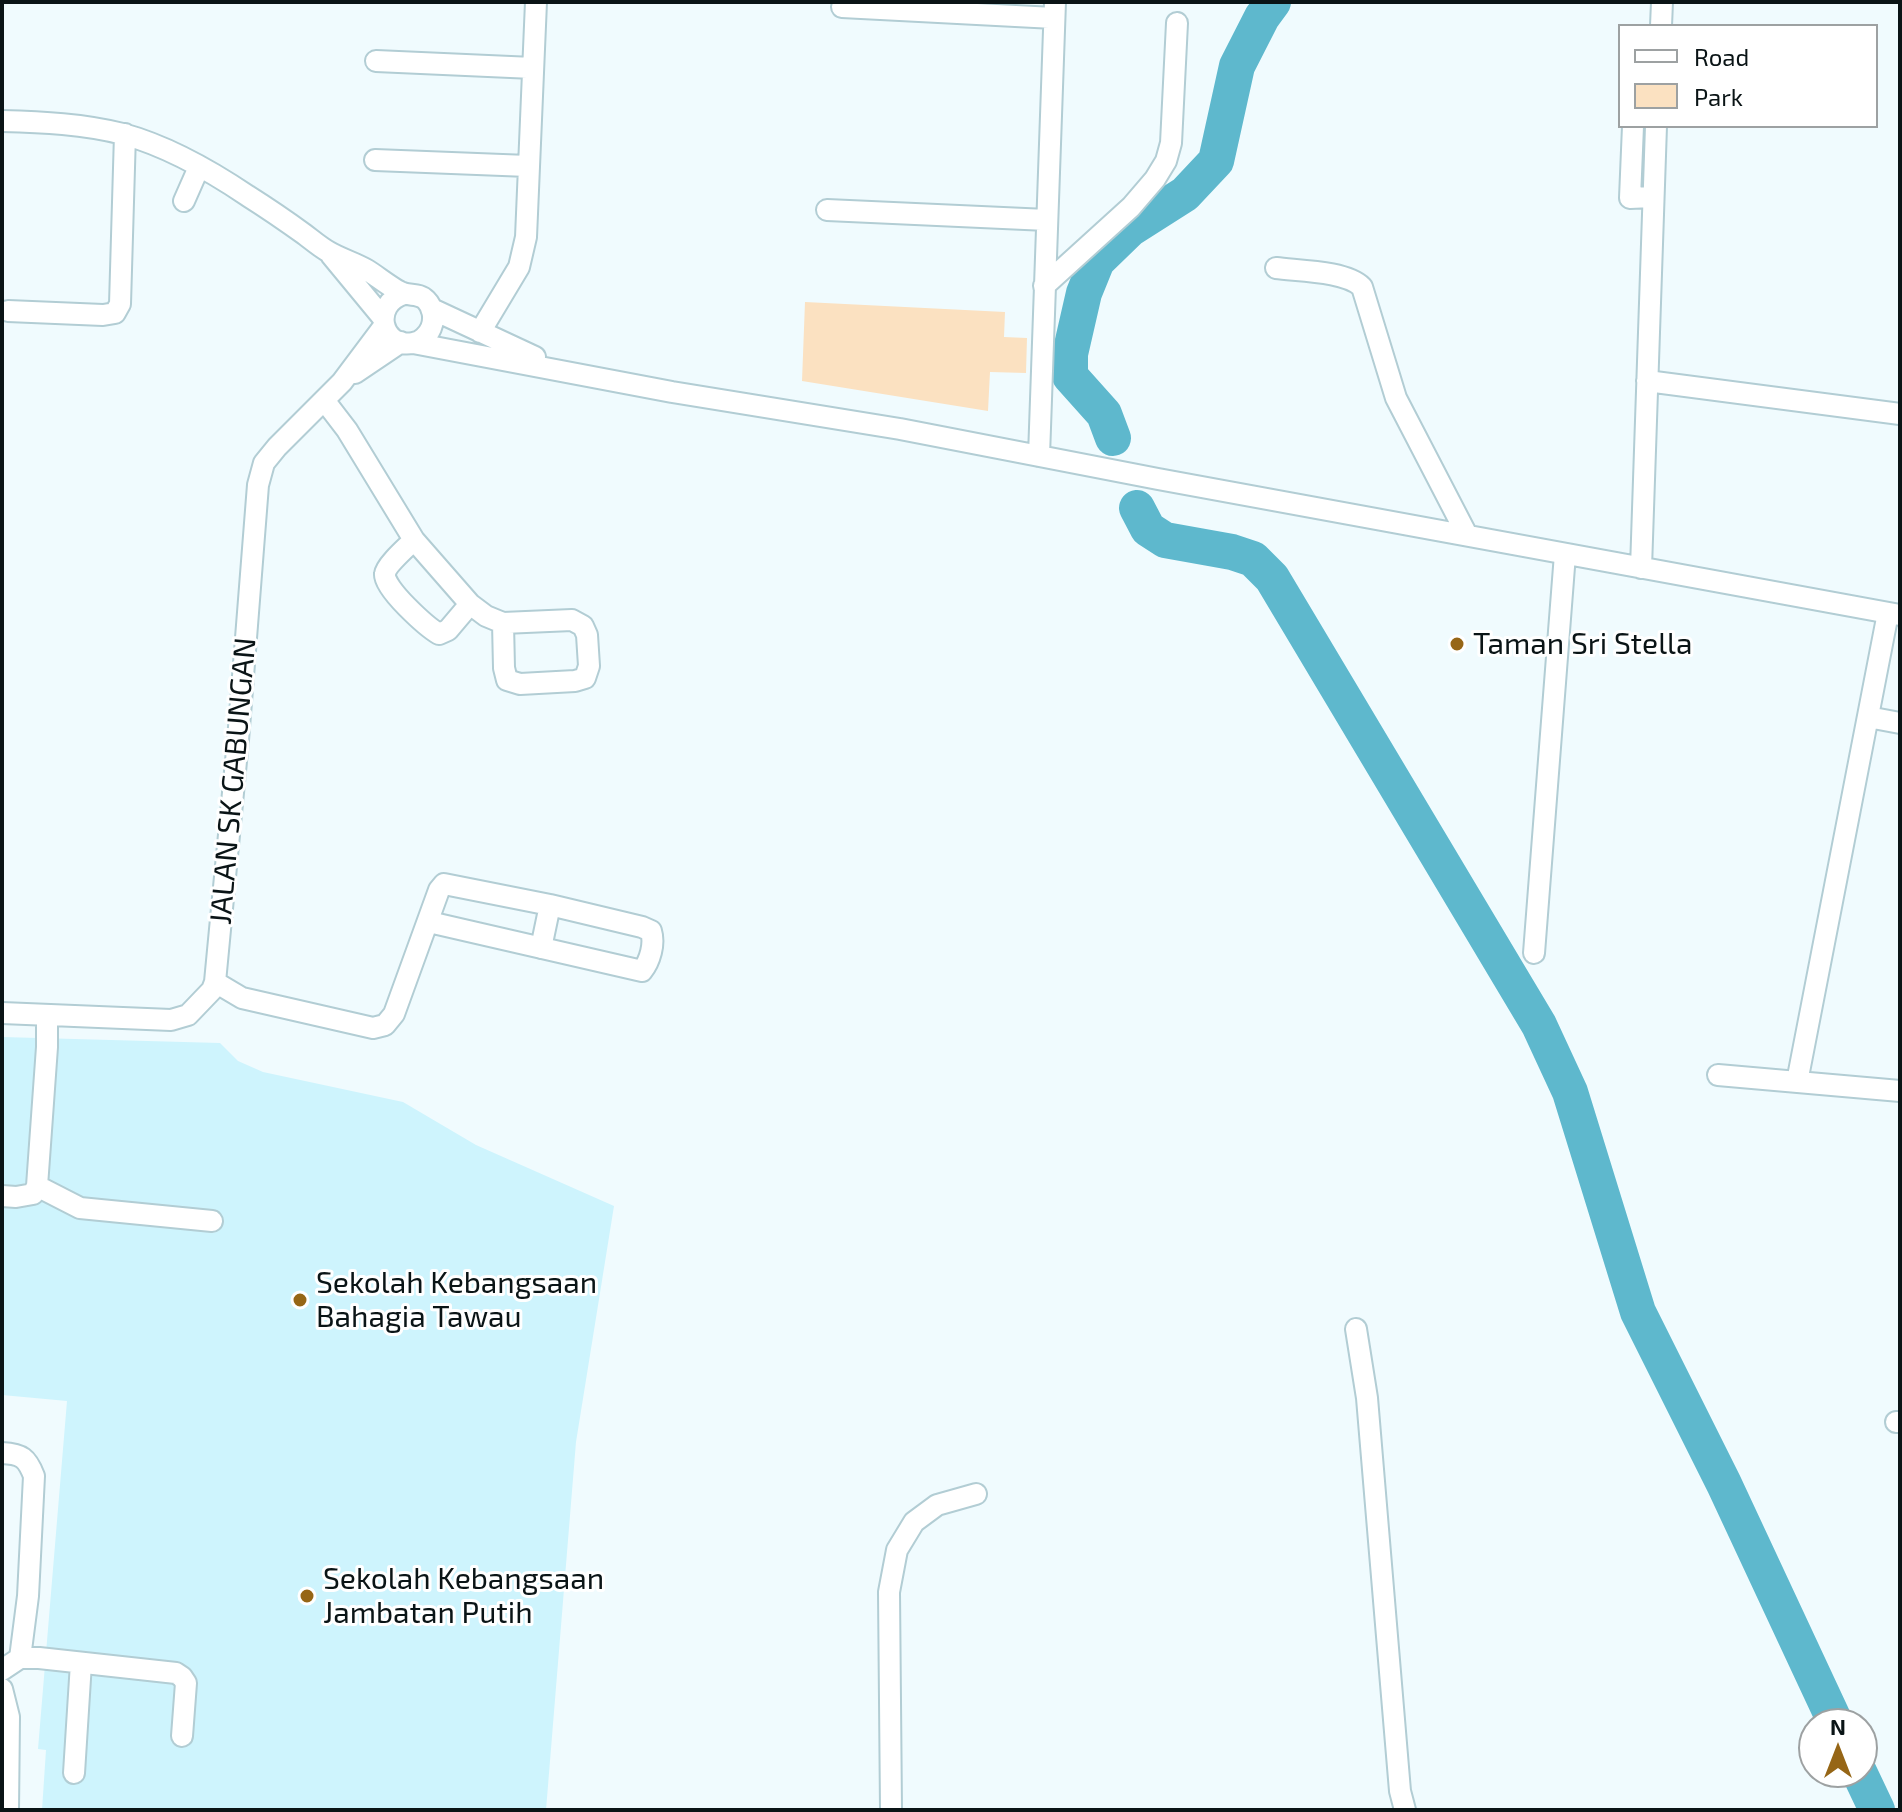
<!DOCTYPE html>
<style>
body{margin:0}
#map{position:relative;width:1902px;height:1812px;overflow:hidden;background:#f0fbfe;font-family:"Exo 2",sans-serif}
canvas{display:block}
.frame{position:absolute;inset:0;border:4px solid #0a1416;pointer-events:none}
.legend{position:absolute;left:1618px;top:24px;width:260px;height:104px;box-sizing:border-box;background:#fff;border:2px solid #9da1a2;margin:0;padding:10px 14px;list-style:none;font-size:24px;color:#0a1416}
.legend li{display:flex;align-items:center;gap:16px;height:40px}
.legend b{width:40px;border:2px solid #9da1a2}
.north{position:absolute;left:1798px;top:1708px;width:80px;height:80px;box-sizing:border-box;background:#fff;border:2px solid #9da1a2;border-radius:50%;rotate:0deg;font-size:22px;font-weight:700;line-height:32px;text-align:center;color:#0a1416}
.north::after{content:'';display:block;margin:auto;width:28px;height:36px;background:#966616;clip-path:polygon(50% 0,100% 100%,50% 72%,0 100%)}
</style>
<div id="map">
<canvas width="1902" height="1812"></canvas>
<div class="frame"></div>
<ul class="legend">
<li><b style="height:10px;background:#fff"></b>Road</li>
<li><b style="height:22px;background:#fbe1c1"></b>Park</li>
</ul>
<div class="north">N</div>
</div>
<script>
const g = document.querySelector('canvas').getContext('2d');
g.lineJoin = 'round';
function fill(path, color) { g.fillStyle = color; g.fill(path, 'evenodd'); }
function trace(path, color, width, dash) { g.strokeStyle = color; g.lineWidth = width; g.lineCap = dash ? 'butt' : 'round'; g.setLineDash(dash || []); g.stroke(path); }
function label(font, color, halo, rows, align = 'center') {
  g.font = font + ' "Exo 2",sans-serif'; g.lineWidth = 6; g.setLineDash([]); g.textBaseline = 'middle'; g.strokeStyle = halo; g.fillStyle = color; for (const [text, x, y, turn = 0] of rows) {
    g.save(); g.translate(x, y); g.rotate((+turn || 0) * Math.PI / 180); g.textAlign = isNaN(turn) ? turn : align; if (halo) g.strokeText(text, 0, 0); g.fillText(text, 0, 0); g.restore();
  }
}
fill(new Path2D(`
 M2 1037 220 1043 238 1061 263 1072 403 1102 476 1145 614 1206 576 1442 546 1810H42L46 1750 38 1749 67 1401 2 1395Z`), '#cef4fd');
fill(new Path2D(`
 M805 302 1005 312 1004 337 1027 338 1026 373 990 372 988 411 802 381Z`), '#fbe1c1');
trace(new Path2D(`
 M1113 438 1104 414 1070 376V354L1084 293 1097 261 1130 229 1185 194 1216 161 1237 66 1262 17 1273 2
 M1137 508 1148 529 1165 540 1232 552 1253 559 1272 578 1539 1025 1570 1092 1638 1312 1724 1484 1836 1724
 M1859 1772 1877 1810`), '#5eb8cd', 36);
const minor = new Path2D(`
 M842 7 1054 18
 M1661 26 1662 2
 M376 61 533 68
 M2 121C42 122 84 124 123 134 167 146 211 171 248 196 267 208 286 221 304 234 312 240 320 247 329 252 341 259 355 263 367 270 377 276 394 290 403 293 411 296 419 293 426 300 433 307 435 319 431 328 428 335 421 342 413 343 381 349 371 304 404 294
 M1633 126 1630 198 1652 197
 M375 160 528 166
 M184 201 199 167
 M827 210 1047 220
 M331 255 383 318
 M1276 268C1299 271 1346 271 1362 287L1396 398 1467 535
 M1044 286 1131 207 1155 179 1166 161 1171 143 1177 23
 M432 309 535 357
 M8 311 103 315 115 313 120 304 125 134
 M480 332 519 267 526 237 536 2
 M413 343 672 392 900 429 1158 479 1900 615
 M355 373 401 342
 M1647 381 1900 414
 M324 400 347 430 414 540 470 604 486 616 503 623 572 620 583 626 587 635 589 666 585 678 575 681 520 684 507 680 504 668 503 623
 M1039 456 1055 2
 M414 540C407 547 386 565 385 574 383 588 427 627 439 634L448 630 470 604
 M1641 568 1656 126
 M1868 717 1900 723
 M541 948 550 905
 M1534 953 1565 554
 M215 982 242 998 373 1028 385 1025 394 1014 439 890 444 884 550 905 642 927 651 931C655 944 650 961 642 971L429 922
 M2 1013 171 1020 188 1015 212 990 215 982 238 740 258 485 264 463 277 447 342 382 384 326
 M1718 1075 1900 1091
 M1797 1082 1888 613
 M37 1186 80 1208 212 1221
 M2 1196 16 1197 33 1194 37 1186 47 1047V1015
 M1356 1329 1367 1398 1400 1791 1405 1810
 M1896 1422H1900
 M2 1453C22 1454 27 1458 34 1476L28 1596 20 1658
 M2 1670 20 1658H39L176 1673 182 1677 186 1683 182 1736
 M2 1689 9 1717 8 1810
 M74 1773 81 1663
 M891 1810 889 1592 897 1550 914 1522 937 1505 976 1494`);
trace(minor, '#b2cdd4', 24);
trace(minor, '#fff', 20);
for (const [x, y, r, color] of [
 [1457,644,8,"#966616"],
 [300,1300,8,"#966616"],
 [307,1596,8,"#966616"]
]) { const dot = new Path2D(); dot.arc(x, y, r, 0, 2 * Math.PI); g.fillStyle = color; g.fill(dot); trace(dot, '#fff', 3); }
label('30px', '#0a1416', '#fff', [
 ["Taman Sri Stella",1473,644],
 ["Sekolah Kebangsaan",316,1283],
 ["Bahagia Tawau",316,1317],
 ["Sekolah Kebangsaan",323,1579],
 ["Jambatan Putih",323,1613]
], 'left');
label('30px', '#0a1416', '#fff', [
 ["JALAN SK GABUNGAN",233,781,-85]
]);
</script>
